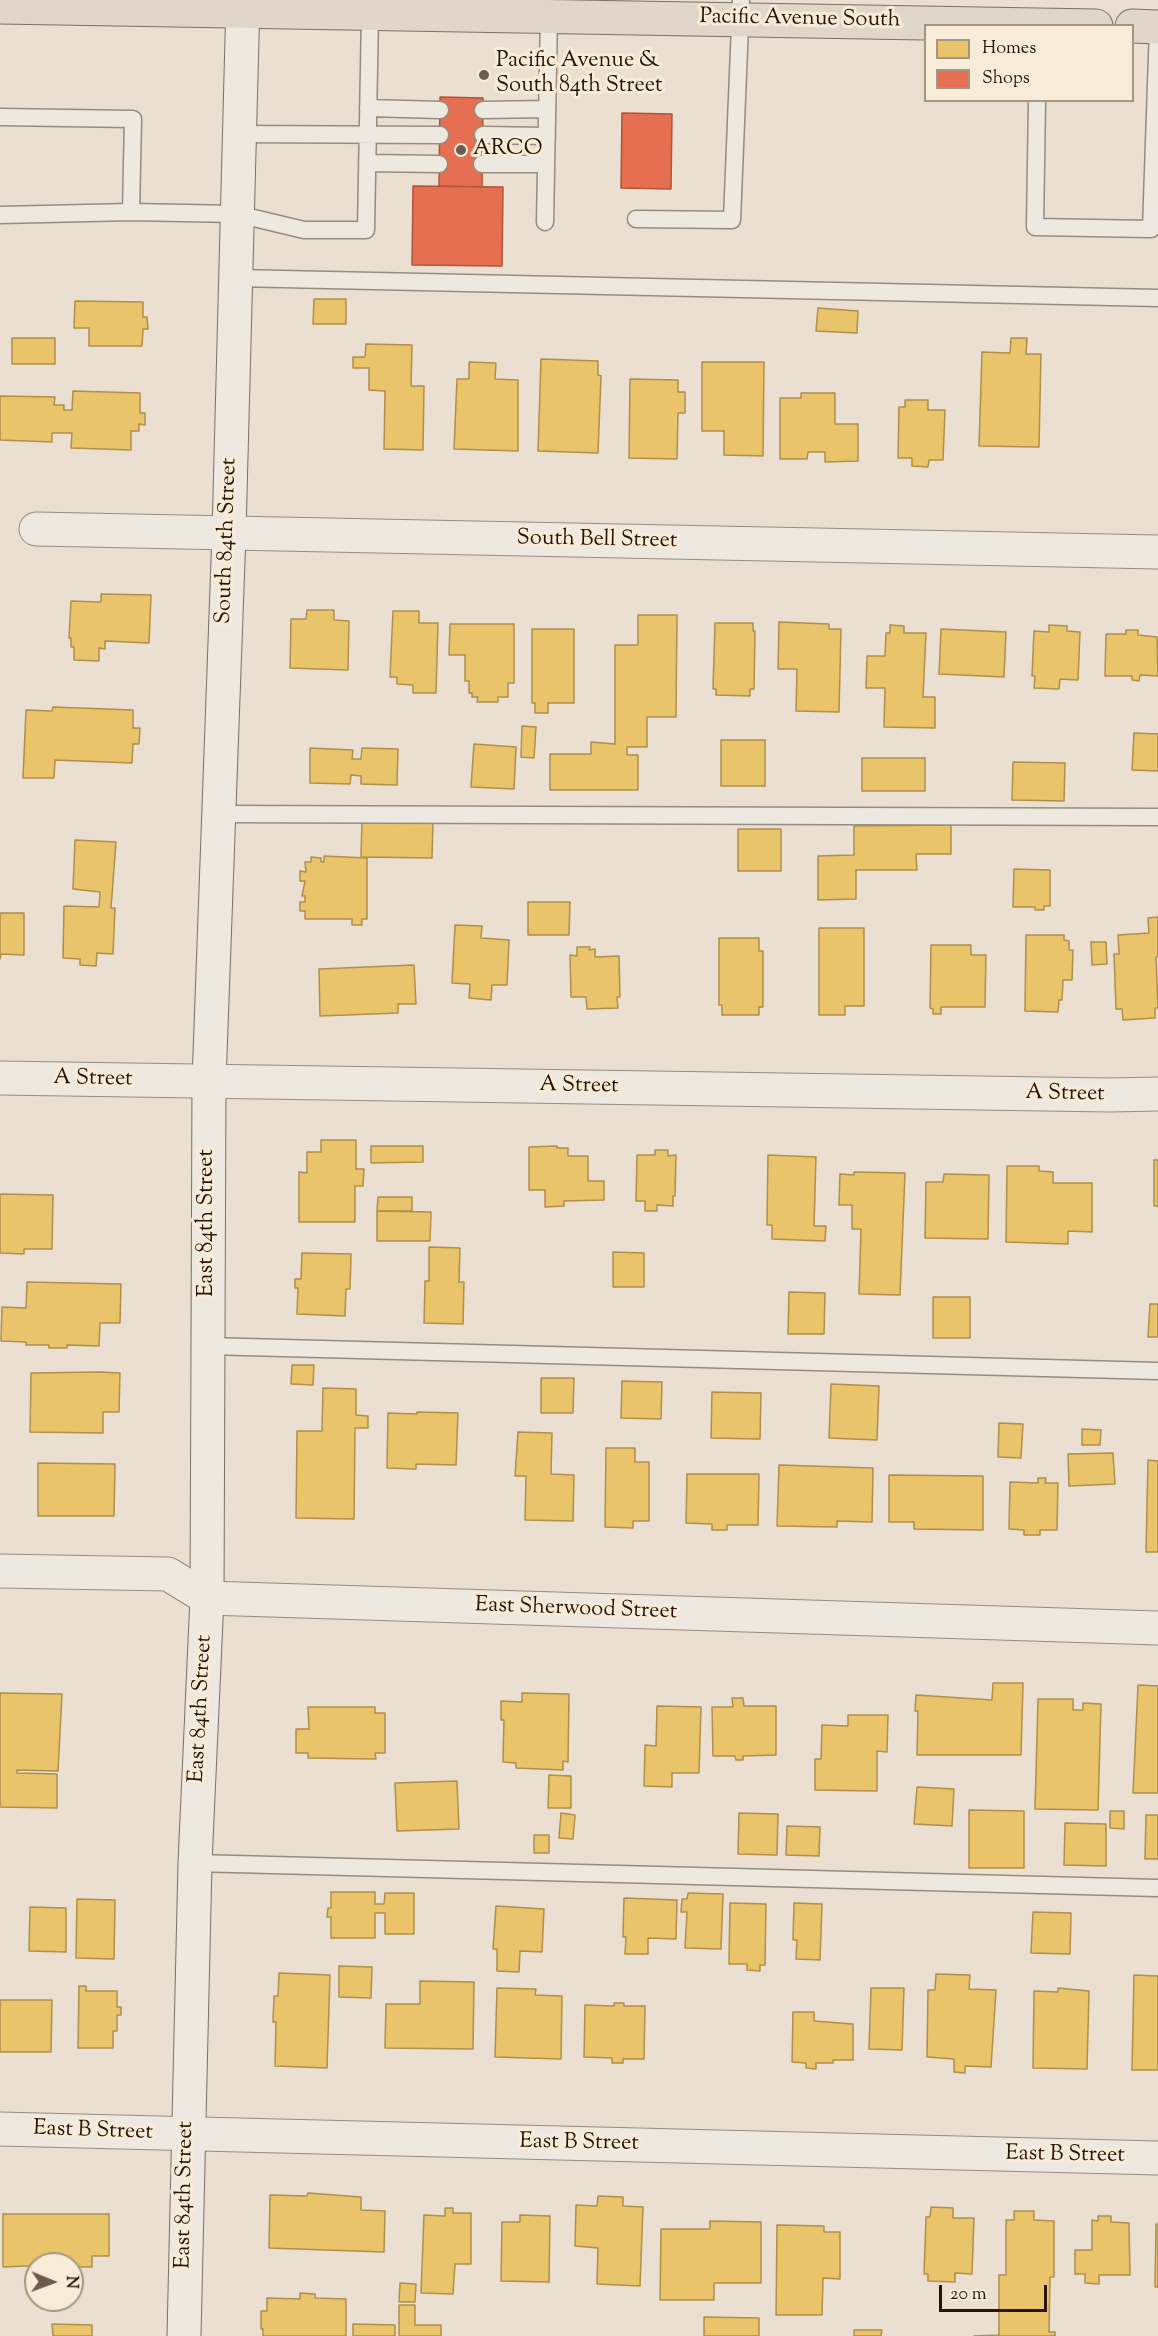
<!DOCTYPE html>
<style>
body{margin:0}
#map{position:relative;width:1158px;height:2336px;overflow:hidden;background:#eadfd0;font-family:"Sorts Mill Goudy",serif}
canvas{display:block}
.legend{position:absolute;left:924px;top:24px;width:210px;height:78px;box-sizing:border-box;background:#f8ecd9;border:2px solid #a59683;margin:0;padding:8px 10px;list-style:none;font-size:18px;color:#291403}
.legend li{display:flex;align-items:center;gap:12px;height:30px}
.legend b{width:30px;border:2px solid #a59683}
.north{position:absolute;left:24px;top:2252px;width:60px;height:60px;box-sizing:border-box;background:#f8ecd9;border:2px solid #a59683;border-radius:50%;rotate:91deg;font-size:16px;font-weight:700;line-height:24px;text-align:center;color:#291403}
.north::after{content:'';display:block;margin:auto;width:21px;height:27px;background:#6d5b4b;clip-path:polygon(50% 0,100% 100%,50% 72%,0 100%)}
.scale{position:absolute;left:939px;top:2285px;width:108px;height:27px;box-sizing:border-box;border:3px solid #291403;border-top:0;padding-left:8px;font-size:18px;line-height:21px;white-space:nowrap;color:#291403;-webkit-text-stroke:4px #f8ecd9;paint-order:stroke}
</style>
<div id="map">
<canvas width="1158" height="2336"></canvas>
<ul class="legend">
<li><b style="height:16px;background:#e9c46a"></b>Homes</li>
<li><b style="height:16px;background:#e76f51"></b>Shops</li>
</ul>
<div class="north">N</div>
<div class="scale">20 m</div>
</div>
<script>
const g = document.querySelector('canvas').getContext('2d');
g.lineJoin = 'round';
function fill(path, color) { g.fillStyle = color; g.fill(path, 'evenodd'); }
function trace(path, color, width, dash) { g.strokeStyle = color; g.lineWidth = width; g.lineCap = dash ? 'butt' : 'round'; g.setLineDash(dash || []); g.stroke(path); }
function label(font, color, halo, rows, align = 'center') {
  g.font = font + ' "Sorts Mill Goudy",serif'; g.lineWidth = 6; g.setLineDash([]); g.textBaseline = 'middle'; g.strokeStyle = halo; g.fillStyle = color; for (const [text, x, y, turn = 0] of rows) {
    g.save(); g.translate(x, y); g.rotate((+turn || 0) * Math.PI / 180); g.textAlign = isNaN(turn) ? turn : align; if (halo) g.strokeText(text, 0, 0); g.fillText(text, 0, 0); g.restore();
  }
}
const homes = new Path2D(`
 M314 299H346V324H313Z
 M75 301 143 302V317H147L148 329H143L142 346H89V328H74Z
 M818 308 858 311 857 333 816 331Z
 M12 338H55V364H12Z
 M1011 338H1027L1026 354H1041L1039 447 979 446 982 352 1010 353Z
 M366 344 412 345 411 386H424L423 450 384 449 385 391 369 390V368H353V357H365Z
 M541 359 598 361V375L601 376 598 453 538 451Z
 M469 362 496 363 495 379 518 380V451L454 449 457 379H469Z
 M702 362H764L763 456 724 455V431H702Z
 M630 379 678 380V392H685V413H678L677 459 629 458Z
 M73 391 140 393V413H145V425L139 424V431H131V450L71 448 72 433H52V442L0 440V396L55 397 54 405H64V410H72Z
 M801 393H835V424H858V461L825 462V452H808L807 459H780V398H801Z
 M905 400H928V410H945L943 460H929L928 467 912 466V458H898L899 407H905Z
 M101 594 151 595 149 643 105 641V649L99 648V661L74 660V647H71V638H69L71 601 101 602Z
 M307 610H334V620L349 621 348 670 290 668 291 619H306Z
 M393 611H419V623H438L436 693H413V685L397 684V677H390Z
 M638 615H677L676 717H647V747H627V755H638V790H550V754H591V742L615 744V645H638Z
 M779 622 829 624V629H841L839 712 796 711 797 669H778Z
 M715 623H753V631H755L754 689H750V696L716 695V689H713Z
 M450 624H514V683H508V697H498V702H477L478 697H472V693H469V681H465V655H449Z
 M890 625 904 626V633H926L923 697H935V728L884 727 885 688H866L867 656H885L886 633H890Z
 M1049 625 1067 626V631L1080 632 1078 680 1060 679 1059 689 1034 688 1035 676H1032L1034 631 1049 632Z
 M532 629H574V703H548V713H535V703H532Z
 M941 629 1006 632 1004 677 939 674Z
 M1126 630H1138V635L1157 637 1158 676 1140 675 1139 681 1132 680V676H1105L1106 634H1126Z
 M53 707 133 710V728H140L139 744H133L132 763 55 760 54 778H23L26 710 52 711Z
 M522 726 536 727 534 758 521 757Z
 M1134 733 1158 734V771L1132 770Z
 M721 740H765V786H721Z
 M474 744 516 747 514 789 471 787Z
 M310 748 353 750 352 759H361L362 748 398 749 397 785 361 784V776L351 775 350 784 310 783Z
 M862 758H925V791H862Z
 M1013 762 1065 763 1064 801 1012 800Z
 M362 820H433L432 858 361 857Z
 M951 825V854H916L917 870H856V899L818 900V856L854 855V826Z
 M738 829H781V871H738Z
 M75 840 116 842 111 908H115L113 954 97 953 96 966 80 965V959L63 958 64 906 99 907 100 892 73 889Z
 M324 856 367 858V919H362V925H352V919H305V911H300V902H305V896H302L305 881H300V871L306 872 305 862H311V857L321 858V862H324Z
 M1014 869 1050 870V906H1044V910H1035V907H1013Z
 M528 902H570L569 935H528Z
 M0 913H24V955L1 954 0 959Z
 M1158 917V957H1156L1158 1008H1155V1018L1123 1020 1122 1009H1116L1114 954H1119L1118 935 1149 933 1148 918Z
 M455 925 482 926 481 938 509 940 507 985H492L491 1000 469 998 470 984 452 983Z
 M819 928H864V1006H845V1015H819Z
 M1026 935H1064V940L1069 941V950H1073L1072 980H1063L1062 1000H1059L1058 1012 1025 1011Z
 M719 938H759V951H763V1007H759V1015H722V1005H719Z
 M1091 942H1106L1107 964 1092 965Z
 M931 945H971V955H986L985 1007H941V1014H933V1009L930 1008Z
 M577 947H590L589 950 595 949V957L619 956 620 997H617L618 1008 587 1009 586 997H571L570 955 577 956Z
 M414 965 416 1004H398V1013L320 1016 319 969Z
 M321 1140H356V1169H364L363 1186H355V1222H299V1172L307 1173V1152H321Z
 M371 1146H423V1162L371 1163Z
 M557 1146V1148H568V1156H588V1181H604V1200L564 1201V1206L545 1207V1190H529V1147Z
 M655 1150H668V1156L676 1155 675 1196H673V1206L657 1205V1211H645V1201H636L637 1155H655Z
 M768 1155 816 1157 814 1226H826L825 1241 772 1239V1225H767Z
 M1154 1160H1158V1206H1154Z
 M1007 1166H1039V1171L1053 1172V1183H1092V1232L1068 1231V1244L1006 1242Z
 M854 1172 905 1173 900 1295 859 1294 861 1229H852V1205H839L840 1174 854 1175Z
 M944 1174 989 1175 988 1239 925 1238 926 1182H943Z
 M0 1194 53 1195 52 1249H24V1254L0 1253Z
 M378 1197H412V1211H377Z
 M377 1211 431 1212 430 1241H377Z
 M429 1247 460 1248 459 1282H464L463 1324 424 1323 425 1281H429Z
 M613 1252 644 1253V1287H613Z
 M302 1253 351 1254 350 1289H346L345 1316 297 1314 298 1288H295V1279H301Z
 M27 1282 121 1284 120 1323H100L99 1346 67 1345V1348H49V1345H26V1342L1 1341 2 1307 26 1308Z
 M789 1292 825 1293 824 1334H788Z
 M933 1297H970V1338H933Z
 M1150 1304H1158V1337H1148Z
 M292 1365H314L313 1385 291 1384Z
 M100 1372 120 1373 119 1412H103V1433L30 1432 31 1373Z
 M541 1378H574L573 1413H541Z
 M622 1381 662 1382 661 1419 621 1418Z
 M831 1384 879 1386 877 1440 829 1438Z
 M323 1388 356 1389V1415L368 1416V1428H355L354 1519 296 1518 297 1431H322Z
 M712 1392 761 1393 760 1439 711 1438Z
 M417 1412 458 1413 456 1465 416 1464V1469L387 1468 388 1413 417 1414Z
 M999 1423 1023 1424 1021 1458 998 1457Z
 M1082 1429 1101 1430 1100 1445H1082Z
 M518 1432 552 1433 551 1474 574 1475 573 1521 525 1520 526 1476H515Z
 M606 1448H635V1462H649V1521H633V1528L605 1527Z
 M1113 1453 1115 1484 1069 1486 1068 1454Z
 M1148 1460 1158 1461V1552H1146Z
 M38 1463 115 1464 114 1516H38Z
 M779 1465 873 1468 872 1522 837 1521V1527L777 1526Z
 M687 1474H759L758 1525H727V1530H712V1524L686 1523Z
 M889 1475 983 1476V1530L914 1529V1522H889Z
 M1038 1478H1046L1045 1483H1058L1057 1530H1040V1535H1024V1530L1009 1529 1010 1482 1038 1483Z
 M993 1683H1023L1021 1755H917L918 1711H915L916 1695 992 1700Z
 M1138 1685 1158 1686V1793H1133Z
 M0 1693 62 1694 58 1771 17 1770V1773L57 1774V1808L0 1807Z
 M522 1693 569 1694 568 1762 563 1761V1770L516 1768V1763L503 1762 504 1720H501V1701L522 1702Z
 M732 1698H743L744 1706H776V1755L743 1756V1760H736L735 1756H713L712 1707H733Z
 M1038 1699H1073V1710H1083V1703L1101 1704 1098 1810 1035 1809Z
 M657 1706 701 1707 699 1773H672V1787L644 1786 645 1745 656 1746Z
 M308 1707H375V1713H385V1753H375L376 1759 308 1758V1753H296V1729H309Z
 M848 1715H888L887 1752 877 1751V1791L815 1790V1759H821L822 1725 848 1726Z
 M549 1775 571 1776V1808H548Z
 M457 1781 459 1829 397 1831 395 1783Z
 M917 1787 954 1789 952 1826 914 1824Z
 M969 1810 1024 1811V1868H969Z
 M1110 1811H1124V1829L1110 1828Z
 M561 1813 575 1815 573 1839 559 1838Z
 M739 1813 778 1814 777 1855 738 1854Z
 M1146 1815H1158V1859H1145Z
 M1065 1823 1106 1824V1866L1064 1865Z
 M787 1826 820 1827 819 1856 786 1855Z
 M534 1835H549V1853H534Z
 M331 1892H375V1904H384L385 1893H414V1934H385V1913H375V1938H331V1917H327L328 1908H331Z
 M688 1893 723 1894 721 1949 685 1948 687 1912H681L682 1899H687Z
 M624 1898 677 1900 676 1939 648 1938V1954H625L626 1937H623Z
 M77 1899 115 1900 114 1959 76 1958Z
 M730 1903 766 1904 765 1965H760V1971L747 1970V1964H729Z
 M794 1903 822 1904 820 1960 796 1959 797 1940H793Z
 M496 1906 544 1909 542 1952 520 1951 519 1972 497 1971V1949H493Z
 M30 1907 66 1908V1952L29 1951Z
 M1033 1912 1071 1913 1070 1954 1031 1953Z
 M339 1966 372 1967 371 1998 339 1997Z
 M279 1973 330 1975 327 2068 275 2066 276 2022H273L274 1996H278Z
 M936 1974 970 1975 969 1989 996 1990 991 2067 965 2066V2073L954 2072V2059L927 2057 928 1990H935Z
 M1134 1975 1158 1976V2070H1132Z
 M420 1981 474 1982 473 2049 385 2048 386 2004H420Z
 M79 1986H86V1991H117V2007H121V2015H117V2031H113V2048H78Z
 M497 1988 536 1989 535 1995 562 1996 561 2059 495 2057Z
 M871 1988H904L902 2050 869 2049Z
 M1058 1988 1089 1991 1087 2069 1033 2068 1034 1991 1058 1992Z
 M0 2000H52L51 2052H0Z
 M614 2003H624V2006H645L644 2059H623V2063H612V2058L584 2057 585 2005 614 2006Z
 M793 2012H814V2021L853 2024V2060H833V2063H816V2069L806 2068V2063L792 2062Z
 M308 2193 361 2197V2210L385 2211 384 2252 269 2248 270 2195 307 2196Z
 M598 2196 623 2197V2206L643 2207 640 2286 597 2284 598 2248 575 2246 576 2205 597 2206Z
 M931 2207 953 2208V2218H974L972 2274 955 2273V2282L928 2281V2274H924L926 2217H930Z
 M445 2208H453V2213H471V2264H455L453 2294 421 2293 424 2215 445 2216Z
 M1014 2211H1034V2220L1054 2221V2277H1050L1049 2332H1055V2336H974L999 2335V2275H1006V2220H1014Z
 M3 2214H109V2256H92V2267H72V2264L3 2267Z
 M520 2215 550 2216 549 2282 501 2281 502 2222H520Z
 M1098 2216H1111V2222L1129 2223 1130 2275H1099V2284L1085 2283V2274H1075V2250H1092V2220L1098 2221Z
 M710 2221 761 2222V2283H714V2300H660L661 2229H710Z
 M1156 2224H1158V2287H1155Z
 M777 2225 824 2226V2232H840V2279L823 2278 822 2315H776Z
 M400 2283 416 2284 415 2302H399Z
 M300 2293 315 2294V2298L346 2299V2336H263V2329H261V2311H267V2298L300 2299Z
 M399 2305H415V2325H441V2336H399Z
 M704 2317 759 2318V2336H704Z
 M52 2324 92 2325V2336H53Z
 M353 2324 395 2325V2336H353Z
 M854 2330H882L881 2336H854Z`);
fill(homes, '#e9c46a');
trace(homes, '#af8f4b', 1.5);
const shops = new Path2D(`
 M440 97 483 98 482 187 439 186Z
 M622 113 672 114 671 189 621 188Z
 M413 186 503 187 502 266 412 265Z`);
fill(shops, '#e76f51');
trace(shops, '#ae543a', 1.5);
const lane = new Path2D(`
 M1037 100 1035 227 1151 229 1158 27
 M368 108 440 110
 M483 110 547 109
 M0 117 133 119 131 212
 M239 134 440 135
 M483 135 547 136
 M367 163 439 164
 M482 164H546
 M0 215 131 212 237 214 304 230H366L370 13
 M636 219 732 220 741 0
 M545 222 549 16
 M236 278 1158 298
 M220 814 1158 817
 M207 1346 1158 1371
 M195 1863 1158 1888`);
const street = new Path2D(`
 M36 529 1158 552
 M0 1078 1110 1095 1158 1094
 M0 1571 168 1574 207 1598 1158 1628
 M0 2129 1158 2158`);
const secondary = new Path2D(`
 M184 2336 195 1863 207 1598 209 1082 229 533 243 0`);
const primary = new Path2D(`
 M0 7 1096 26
 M1132 26 1158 27`);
trace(lane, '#958c81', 19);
trace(street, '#958c81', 35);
trace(secondary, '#797066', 35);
trace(primary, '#797066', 35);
trace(lane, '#ede8e0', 16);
trace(street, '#ede8e0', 33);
trace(secondary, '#ede8e0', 33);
trace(primary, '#e0d7ca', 33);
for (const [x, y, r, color] of [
 [484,75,6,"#6d5b4b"],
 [461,150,6,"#6d5b4b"]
]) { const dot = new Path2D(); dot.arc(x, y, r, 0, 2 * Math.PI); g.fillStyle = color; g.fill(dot); trace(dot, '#f8ecd9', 2); }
label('22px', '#291403', '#f8ecd9', [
 ["Pacific Avenue South",800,20,1],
 ["South 84th Street",228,541,-88],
 ["South Bell Street",597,541,1],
 ["A Street",93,1080,1],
 ["A Street",579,1087,1],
 ["A Street",1065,1095,1],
 ["East 84th Street",208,1223,-90],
 ["East Sherwood Street",576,1610,2],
 ["East 84th Street",202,1709,-87],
 ["East B Street",93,2132,2],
 ["East B Street",579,2144,1],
 ["East B Street",1065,2156,1],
 ["East 84th Street",186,2195,-89]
]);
label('22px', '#291403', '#f8ecd9', [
 ["Pacific Avenue &",496,62],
 ["South 84th Street",496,87],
 ["ARCO",473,150]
], 'left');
</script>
